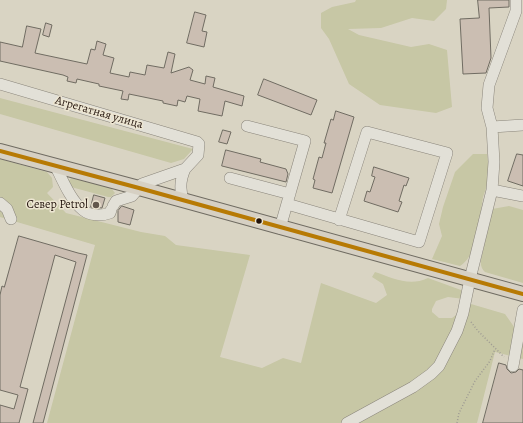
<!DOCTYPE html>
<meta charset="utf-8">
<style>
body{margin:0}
canvas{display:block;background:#d9d4c3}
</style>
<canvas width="523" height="423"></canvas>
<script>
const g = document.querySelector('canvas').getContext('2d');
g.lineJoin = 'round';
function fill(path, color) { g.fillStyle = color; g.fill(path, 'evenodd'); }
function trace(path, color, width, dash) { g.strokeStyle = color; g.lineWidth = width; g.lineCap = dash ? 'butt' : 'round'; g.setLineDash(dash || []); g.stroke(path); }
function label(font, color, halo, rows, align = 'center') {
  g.font = font + ' Alegreya,serif'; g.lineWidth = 3; g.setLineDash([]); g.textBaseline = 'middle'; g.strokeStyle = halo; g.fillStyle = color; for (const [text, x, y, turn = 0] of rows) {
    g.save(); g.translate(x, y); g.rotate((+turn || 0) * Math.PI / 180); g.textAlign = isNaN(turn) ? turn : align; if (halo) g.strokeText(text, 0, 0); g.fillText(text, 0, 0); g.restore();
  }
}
fill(new Path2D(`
 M356 0H447L446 9 434 21 412 18 381 28 348 29 359 35 411 47 429 44 447 50 452 107 436 113 380 105 349 84 329 39 321 28V13L332 7 355 2Z
 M0 98 193 149 184 159 171 163 0 114Z
 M473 154H487L490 177 483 197 481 211 509 206 523 210V283L485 272C477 264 483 255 484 246L475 243C472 252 468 261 460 266L432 259 442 236 439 224 443 207 455 172Z
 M0 159 47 172 52 178 53 187 47 193 66 213 141 232 165 236 176 245 250 255 220 357 262 368 283 358 301 363 321 283 376 303 387 295 383 284 372 277 375 272C393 278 409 287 428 278L461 290 464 299 448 297 436 301 432 309V312L439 318H452L471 304 505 314 517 331 523 332V359L495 352 477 423H47L95 245 0 217Z
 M71 178 111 188 115 193 111 197H108L71 187 68 182Z`), '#c7c7a5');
const building = new Path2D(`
 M478 0H509V7L489 8 491 58 486 73 463 74 460 19 479 18Z
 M195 12 206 15 202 31 207 32 204 47 187 43Z
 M46 23 52 25 49 37 43 35Z
 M27 26 41 29 35 53 87 64 91 49 95 50 97 41 106 44 103 55 114 58 110 73 129 77 130 72 145 75 147 65 164 68 168 52 175 54 171 73 189 67 193 70 190 80 205 84 206 76 215 78 213 87 244 96 242 106 225 101 222 116 198 111 200 99 187 96 185 102 178 100 177 106 163 103V101L129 94 128 100 121 99 123 91 99 86V84L77 79 76 83 67 81 68 77 63 75 0 61V42L22 47Z
 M264 79 317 100 311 115 258 95Z
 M336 111 354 117 332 193 313 188 315 180 313 179 319 157 322 158 326 143H324L331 119 333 120Z
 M223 130 231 132 227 144 219 142Z
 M226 150 261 159 260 162 286 169 288 174 286 182 222 166Z
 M517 154 523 155V186L508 181Z
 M374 167 409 178 406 186 404 185 399 201 402 202 398 212 364 201 367 191 370 192 375 177 372 176Z
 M94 195 105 198 102 208 91 207Z
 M122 206 134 210 130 225 118 222V211Z
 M19 236 78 253 87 255 43 423H33L76 262 55 255 20 387 28 389 19 423H0V405L14 409 18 395 0 390V295L2 286 4 287Z
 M499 363 506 365 507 369 511 373 516 372 519 369 523 370V423H483Z`);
fill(building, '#cbbeb2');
trace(building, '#706c62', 1);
const minor = new Path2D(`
 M0 84 197 142 199 144 198 155 185 169 142 184 132 196 116 201 113 206
 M247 126 305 141 280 228
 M492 127 523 125
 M55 165C62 179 71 201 83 210 90 216 102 216 110 213L111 210
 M230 178 290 194
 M492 190 523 196
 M184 201C179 190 180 180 185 169
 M0 203 7 209 11 219
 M287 204 419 242 447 153 367 132 339 220
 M513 366 523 310
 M347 423 413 387 431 374 439 366 457 331 463 313 470 279 492 190 494 162 492 127 487 108 489 85 516 11V0`);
const major = new Path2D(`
 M0 151 139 188 523 294`);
trace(minor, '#8a857b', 12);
trace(major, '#706c62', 16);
trace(new Path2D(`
 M471 322 478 331 504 357
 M457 423 459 413 475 381 490 361 495 349`), '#9e9a93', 1.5, [1, 2]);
trace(minor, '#e2e0d7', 11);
trace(major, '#d6d0c3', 14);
trace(new Path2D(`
 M0 151 139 188 523 294`), '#b77a04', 4);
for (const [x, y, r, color] of [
 [96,205,4,"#62574c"],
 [259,221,3.5,"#22130c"]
]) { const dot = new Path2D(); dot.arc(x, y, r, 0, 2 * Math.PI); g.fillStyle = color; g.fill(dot); trace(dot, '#ede6d2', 1.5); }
label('12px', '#22130c', '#ede6d2', [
 ["Агрегатная улица",99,113,16]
]);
label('12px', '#22130c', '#ede6d2', [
 ["Север Petrol",88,205]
], 'right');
</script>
